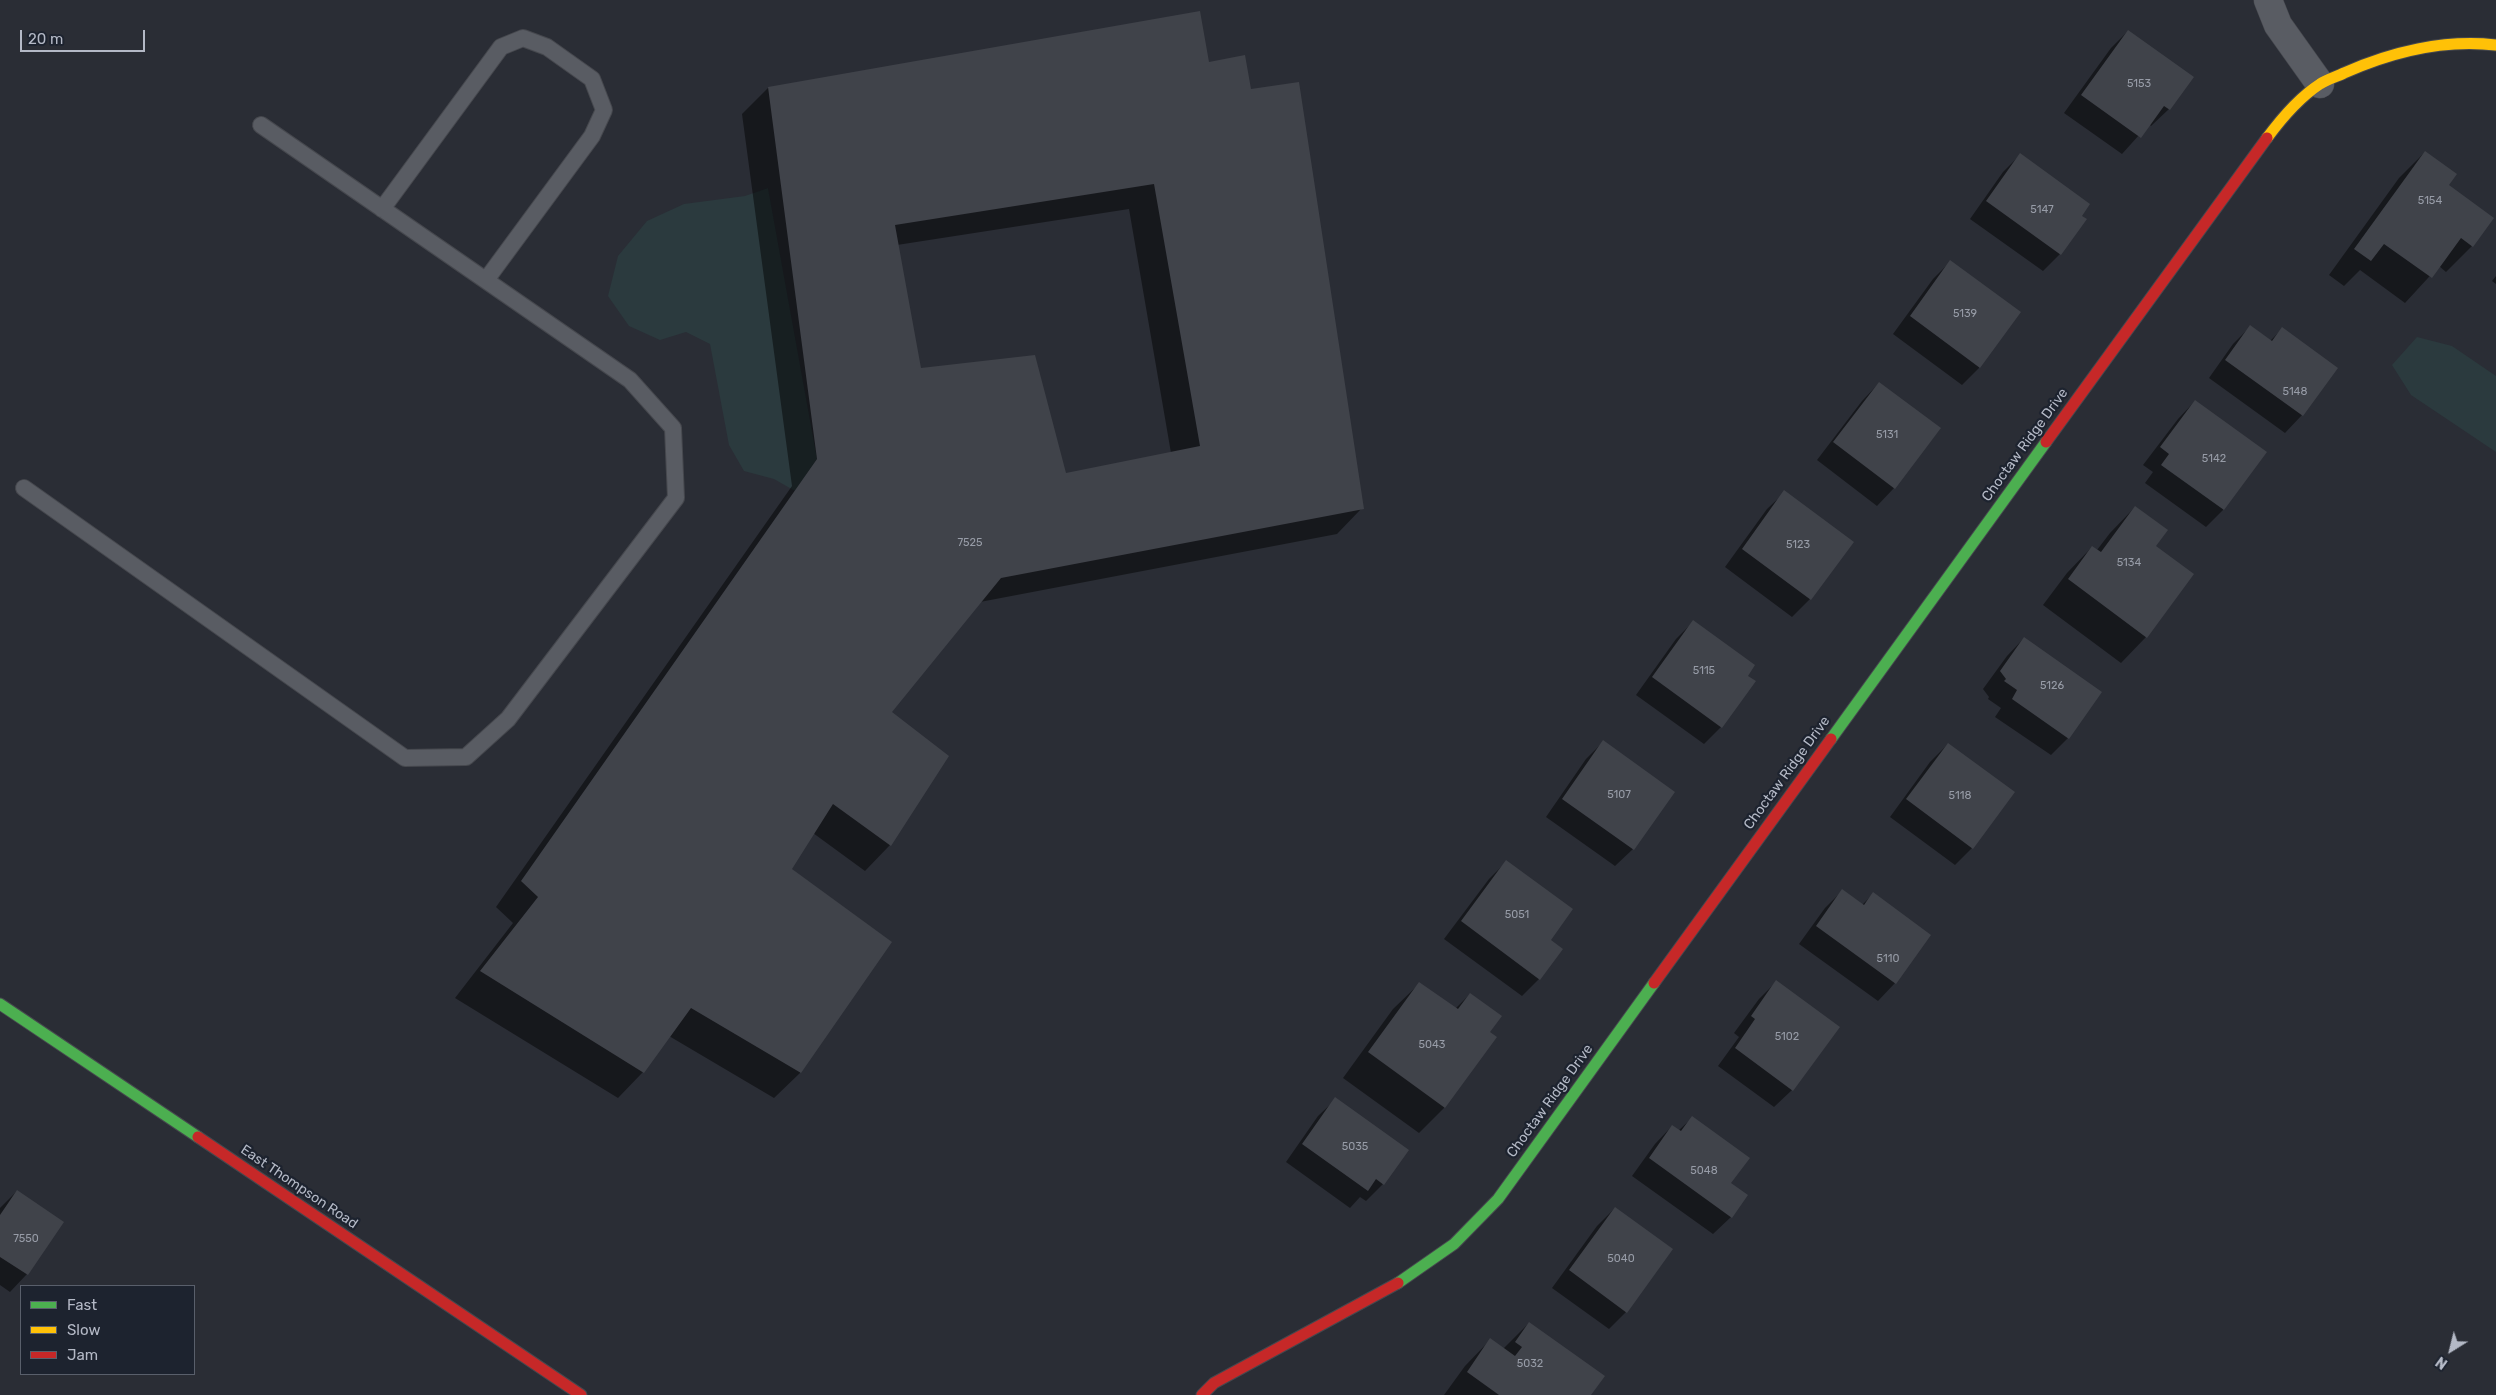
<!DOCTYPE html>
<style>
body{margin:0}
#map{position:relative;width:2496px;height:1395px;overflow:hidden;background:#2a2d35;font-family:Rubik,sans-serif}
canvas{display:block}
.legend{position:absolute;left:20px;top:1285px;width:175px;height:90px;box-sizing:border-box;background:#1d232f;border:1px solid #595f6b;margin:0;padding:6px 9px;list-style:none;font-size:15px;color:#b4b9c6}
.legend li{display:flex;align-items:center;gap:10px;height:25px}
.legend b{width:25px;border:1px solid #595f6b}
.north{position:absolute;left:2426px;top:1325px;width:50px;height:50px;-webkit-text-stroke:4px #1d232f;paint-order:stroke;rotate:216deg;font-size:14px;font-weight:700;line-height:20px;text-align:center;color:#b4b9c6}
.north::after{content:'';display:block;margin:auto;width:18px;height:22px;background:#b4b9c6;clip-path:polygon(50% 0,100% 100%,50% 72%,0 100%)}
.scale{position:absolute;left:20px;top:30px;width:125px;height:22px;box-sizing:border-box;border:2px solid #b4b9c6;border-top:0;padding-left:6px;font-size:15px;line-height:18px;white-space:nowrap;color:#b4b9c6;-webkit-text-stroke:4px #1d232f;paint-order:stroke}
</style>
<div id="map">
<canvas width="2496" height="1395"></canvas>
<ul class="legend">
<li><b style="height:6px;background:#4caf50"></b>Fast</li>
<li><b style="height:6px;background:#ffc107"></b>Slow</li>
<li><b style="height:6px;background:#c62828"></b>Jam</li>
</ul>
<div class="north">N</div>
<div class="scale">20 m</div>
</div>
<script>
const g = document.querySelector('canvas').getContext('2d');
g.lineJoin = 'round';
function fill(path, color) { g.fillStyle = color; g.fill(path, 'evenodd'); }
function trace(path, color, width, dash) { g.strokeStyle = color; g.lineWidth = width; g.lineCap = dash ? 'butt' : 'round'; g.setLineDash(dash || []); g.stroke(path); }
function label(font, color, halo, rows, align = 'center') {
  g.font = font + ' Rubik,sans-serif'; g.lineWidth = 4.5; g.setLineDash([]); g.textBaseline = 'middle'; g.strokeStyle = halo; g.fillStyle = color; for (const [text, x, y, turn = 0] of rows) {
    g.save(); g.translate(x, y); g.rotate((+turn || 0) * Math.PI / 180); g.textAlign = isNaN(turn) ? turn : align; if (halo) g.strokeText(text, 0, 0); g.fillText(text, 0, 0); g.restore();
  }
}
fill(new Path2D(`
 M768 188 817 459 795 491 774 479 744 471 729 445 710 344 686 332 660 340 629 326 608 296 618 256 647 221 684 204 745 196Z
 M2417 337 2452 346 2496 376V452L2411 395 2392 365Z`), '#2b3a3e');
fill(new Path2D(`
 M1199 12 1208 64 1250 90 1362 508 1337 534 980 602 891 712 890 845 865 871 813 833 791 869 891 942 800 1073 774 1098 669 1036 643 1072 618 1098 455 998 513 923 496 907 792 486 742 114 768 88ZM1129 209 1171 453 1065 475 920 370 897 245Z
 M2128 31 2169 109 2151 126 2149 124 2122 154 2064 113 2111 48Z
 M2425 152 2447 186 2472 246 2446 272 2439 266 2405 303 2360 270 2344 286 2329 275 2399 178Z
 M2020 155 2080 216 2060 254 2043 271 1970 219 2003 172Z
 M1950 262 2019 313 1979 368 1962 385 1893 334 1933 279Z
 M2496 276V284L2492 281Z
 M2250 327 2270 341 2282 329 2302 415 2285 433 2209 378 2233 344Z
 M1879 383 1940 429 1894 488 1877 506 1817 460 1862 401Z
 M2195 401 2265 453 2223 510 2206 527 2145 483 2153 472 2143 465 2178 419Z
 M1785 492 1852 542 1810 599 1792 617 1725 567 1767 509Z
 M2135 507 2154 547 2146 637 2121 663 2043 605 2067 573 2092 547 2097 550 2110 533Z
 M1693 622 1747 676 1721 727 1704 744 1636 695 1676 639Z
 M2024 638 2068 738 2051 755 1995 717 2001 708 1988 699 1989 697 1983 689 2007 656Z
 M1603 742 1673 792 1633 849 1615 866 1546 817 1586 759Z
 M1948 744 1972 848 1955 865 1890 817 1930 762Z
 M1506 862 1549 940 1539 979 1522 996 1444 939 1489 879Z
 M1842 891 1862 905 1873 894 1895 983 1878 1001 1799 944 1825 908Z
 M1776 982 1792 1090 1774 1107 1718 1066 1739 1037 1734 1033 1759 999Z
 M1419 984 1455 1009 1470 994 1488 1032 1495 1037 1444 1108 1419 1133 1343 1078 1393 1009Z
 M1336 1099 1383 1184 1366 1201 1360 1197 1350 1208 1286 1162 1318 1116Z
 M1692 1118 1730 1184 1746 1196 1731 1217 1713 1234 1632 1176 1655 1144 1672 1126 1678 1131Z
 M17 1191 62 1222 27 1274 10 1292 0 1285V1208Z
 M1615 1208 1626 1312 1609 1329 1552 1288 1597 1226Z
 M1529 1323 1590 1395H1444L1465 1366 1490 1340 1503 1349Z`), '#0007');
fill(new Path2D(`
 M1200 11 1209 62 1245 55 1251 89 1299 82 1364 509 1001 578 892 712 949 756 891 846 833 804 792 869 892 942 801 1073 691 1008 644 1073 480 971 538 897 521 881 817 459 768 87ZM1154 184 1200 446 1066 473 1035 355 921 368 895 225Z
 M2128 30 2194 77 2170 110 2164 106 2141 138 2081 95Z
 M2425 151 2457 174 2449 185 2494 218 2473 247 2461 238 2432 278 2384 244 2371 261 2354 249Z
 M2020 153 2090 204 2082 216 2087 219 2061 255 1986 201Z
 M1950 260 2021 312 1980 368 1910 316Z
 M2250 325 2272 341 2282 327 2338 368 2303 416 2225 360Z
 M1879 382 1941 428 1895 489 1833 442Z
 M2195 400 2267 452 2224 510 2161 465 2169 454 2160 447Z
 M1784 490 1854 542 1811 600 1742 549Z
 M2135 506 2168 530 2156 546 2194 574 2147 638 2068 579 2092 546 2101 552Z
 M1693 620 1755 665 1748 676 1756 681 1722 728 1652 677Z
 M2024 637 2102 692 2069 739 2012 699 2017 690 2004 681 2006 679 2000 671Z
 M1603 740 1675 792 1634 850 1562 799Z
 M1948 743 2015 792 1973 849 1906 799Z
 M1506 860 1573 909 1551 940 1563 949 1540 980 1461 921Z
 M1842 889 1864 905 1873 892 1931 935 1896 984 1816 926Z
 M1776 980 1840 1027 1793 1091 1735 1048 1755 1019 1751 1016Z
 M1419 982 1458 1009 1470 993 1502 1016 1490 1032 1497 1037 1445 1108 1368 1052Z
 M1335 1097 1409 1150 1384 1185 1376 1179 1368 1191 1302 1144Z
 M1692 1116 1750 1158 1731 1183 1748 1195 1732 1218 1649 1158 1672 1125 1681 1131Z
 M17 1190 64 1222 28 1275 0 1257V1215Z
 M1615 1207 1673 1249 1627 1313 1569 1270Z
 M1529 1322 1605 1376 1591 1395H1499L1467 1372 1490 1338 1515 1356 1522 1347 1515 1342Z`), '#40434a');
const lane = new Path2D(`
 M382 209 501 47 523 38 547 47 592 79 604 110 592 136 486 280
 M24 488 405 758 466 757 508 719 676 498 673 428 630 380 261 125`);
const street = new Path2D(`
 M2268 0 2278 25 2320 84`);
const fast = new Path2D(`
 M1831 739 2046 442
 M0 1004 198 1137
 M1398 1283 1454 1244 1498 1199 1654 983`);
const slow = new Path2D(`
 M2267 138C2281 119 2300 97 2320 84 2327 79 2336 77 2344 73 2391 52 2445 39 2496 45`);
const jam = new Path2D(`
 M2046 442 2267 138
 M1654 983 1831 739
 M198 1137 581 1395
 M1202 1395 1214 1383 1398 1283`);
trace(lane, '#46484e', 18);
trace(street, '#46484e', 29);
trace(fast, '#46484e', 13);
trace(slow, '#46484e', 13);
trace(jam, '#46484e', 13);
trace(lane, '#595c63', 16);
trace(street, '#595c63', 28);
trace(fast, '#4caf50', 11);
trace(slow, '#ffc107', 11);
trace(jam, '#c62828', 11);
label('11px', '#979ca7', null, [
 ["5153",2139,84],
 ["5154",2430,201],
 ["5147",2042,210],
 ["5139",1965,314],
 ["5148",2295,392],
 ["5131",1887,435],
 ["5142",2214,459],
 ["7525",970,543],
 ["5123",1798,545],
 ["5134",2129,563],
 ["5115",1704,671],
 ["5126",2052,686],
 ["5107",1619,795],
 ["5118",1960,796],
 ["5051",1517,915],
 ["5110",1888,959],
 ["5102",1787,1037],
 ["5043",1432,1045],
 ["5035",1355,1147],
 ["5048",1704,1171],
 ["7550",26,1239],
 ["5040",1621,1259],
 ["5032",1530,1364]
]);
label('14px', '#b4b9c6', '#1d232f', [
 ["Choctaw Ridge Drive",2025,445,-54],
 ["Choctaw Ridge Drive",1787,773,-54],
 ["Choctaw Ridge Drive",1550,1101,-54],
 ["East Thompson Road",299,1187,34]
]);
</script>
